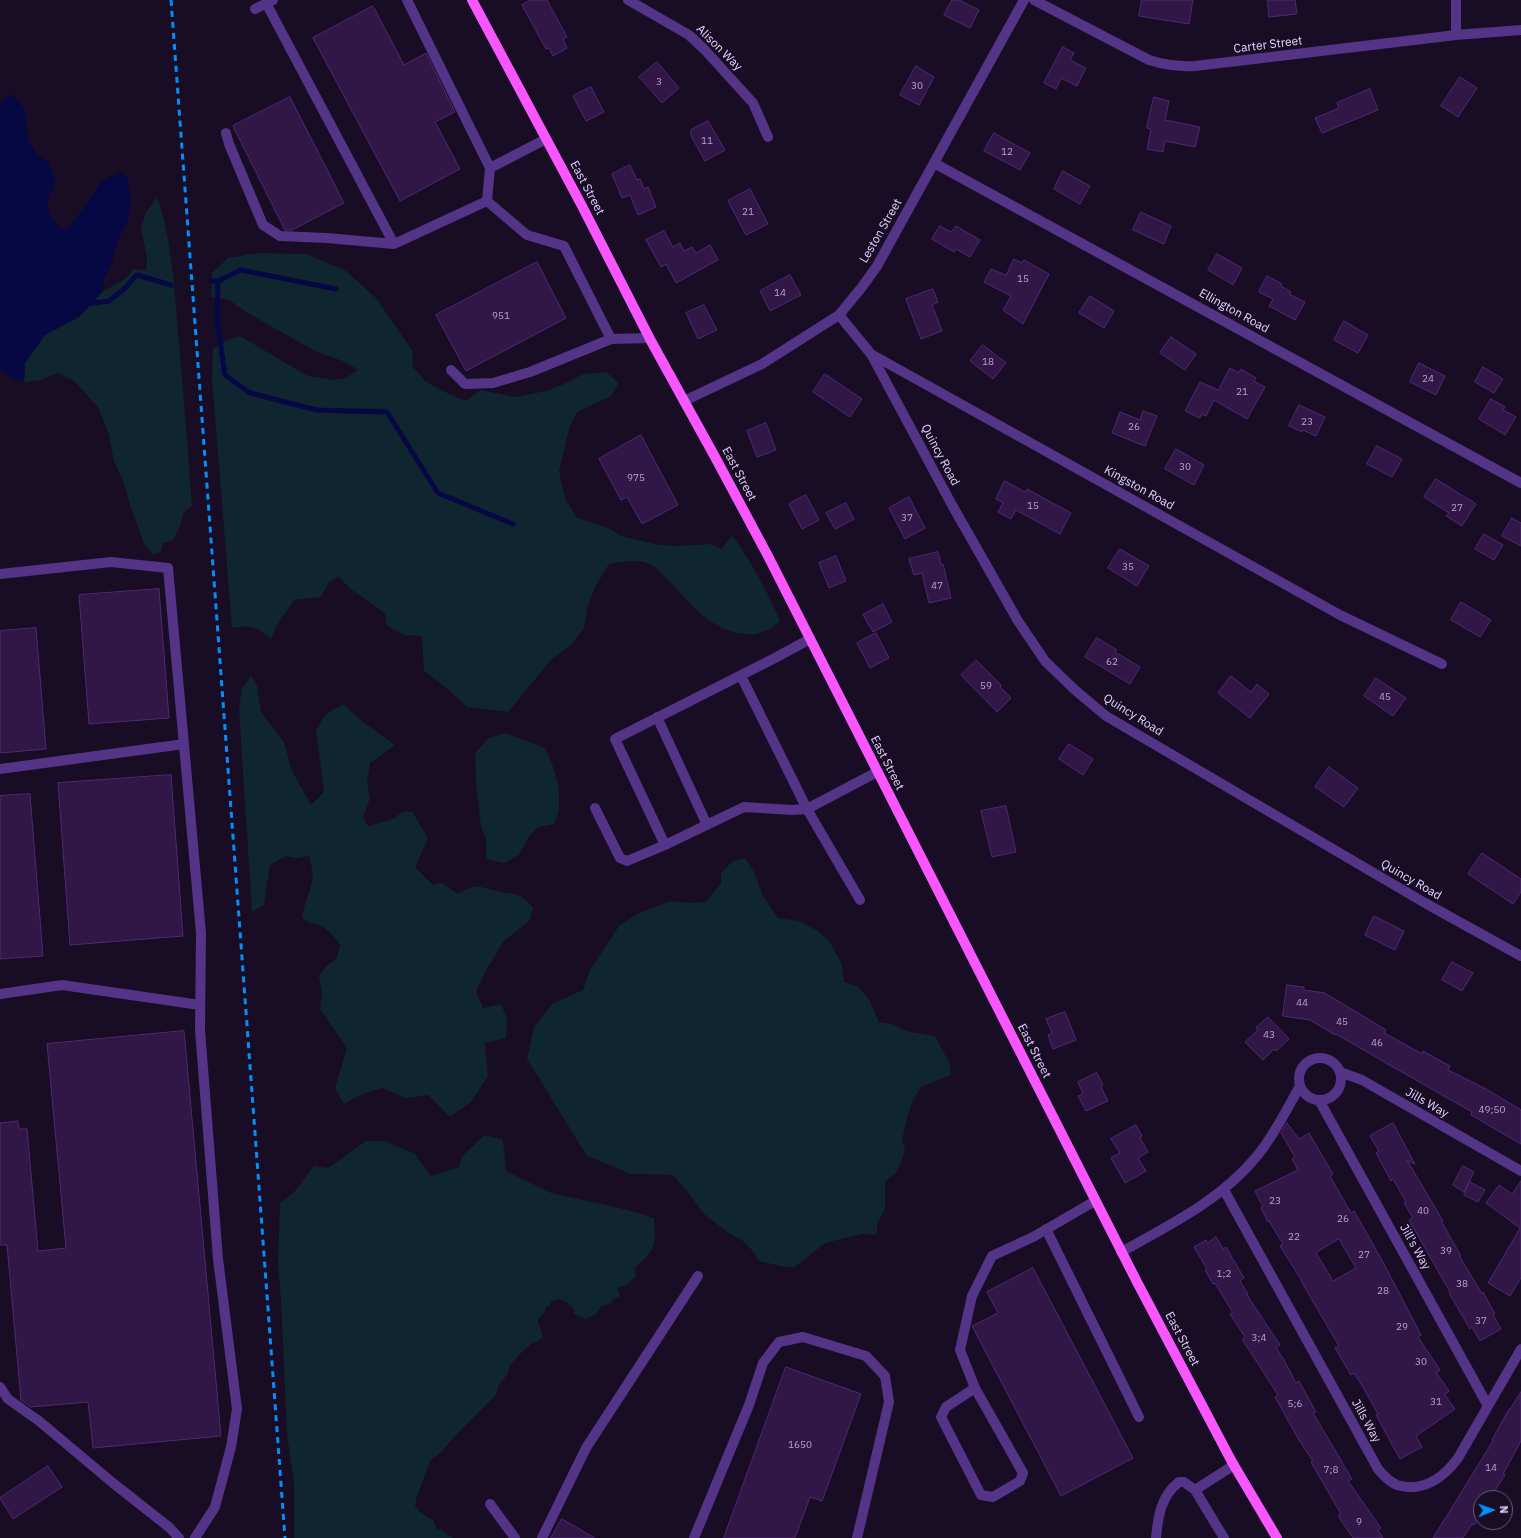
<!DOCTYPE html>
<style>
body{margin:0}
#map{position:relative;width:1521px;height:1538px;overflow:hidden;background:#180d24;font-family:"IBM Plex Sans",sans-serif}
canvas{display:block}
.north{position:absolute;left:1473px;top:1490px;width:40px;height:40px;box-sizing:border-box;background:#180d24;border:1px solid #6a5b7c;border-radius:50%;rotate:88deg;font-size:11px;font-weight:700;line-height:16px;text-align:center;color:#e5d0ff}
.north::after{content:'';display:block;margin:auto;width:14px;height:18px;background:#008ffb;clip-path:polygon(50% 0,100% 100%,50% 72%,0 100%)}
</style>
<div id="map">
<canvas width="1521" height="1538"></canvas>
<div class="north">N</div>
</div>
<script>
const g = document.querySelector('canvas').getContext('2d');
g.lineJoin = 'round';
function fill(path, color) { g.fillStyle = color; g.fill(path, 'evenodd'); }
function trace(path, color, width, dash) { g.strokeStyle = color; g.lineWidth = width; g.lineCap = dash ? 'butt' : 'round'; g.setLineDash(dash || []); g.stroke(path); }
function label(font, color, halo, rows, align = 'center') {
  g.font = font + ' "IBM Plex Sans",sans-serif'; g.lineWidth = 3.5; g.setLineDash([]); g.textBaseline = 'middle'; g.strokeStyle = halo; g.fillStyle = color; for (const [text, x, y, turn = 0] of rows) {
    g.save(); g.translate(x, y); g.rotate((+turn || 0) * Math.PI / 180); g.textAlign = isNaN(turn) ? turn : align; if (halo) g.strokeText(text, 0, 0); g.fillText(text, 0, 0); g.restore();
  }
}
fill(new Path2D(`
 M157 197C172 239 174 286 178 331 183 389 188 448 192 506L184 512 180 527 173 540 163 543 161 552 153 554 144 544 130 505 124 483 114 461 108 432 98 407 74 381 58 373 41 380 24 382 25 363 45 335 79 317 102 292 125 279 134 269 146 270 147 257 141 228 146 212Z
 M258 253 307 254 346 271 376 298 412 350 413 367 426 382 451 395 466 401 480 390 515 397 546 391 562 385 583 374 606 372 619 383 611 396 577 412 569 429 559 471 565 498 577 518 611 529 621 536 654 544 674 546 710 544 722 549 732 535C751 562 767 590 780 621 771 630 758 636 745 634 712 631 692 606 671 583 666 578 661 572 656 568 642 557 625 562 609 564L595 587 588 606 584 628 572 644 551 660 508 712 467 707 449 690 424 671 422 636 405 635 387 626 385 613 352 590 338 577 329 582 321 597 294 600 275 628 271 639C255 626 253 625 232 628L212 379 213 348 228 340 240 336 308 376 334 380 346 378 358 370 345 362 315 351 246 312 229 300 211 297 212 273 228 258Z
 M251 676 257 685 261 712 284 742 292 771 311 805 324 792 316 730 326 714 343 704 362 721 395 745 370 763 367 782 370 799 363 817 368 826 391 820 403 812H413L428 839 415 867 433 885 442 883 458 894C476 883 479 887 497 891 516 895 520 892 533 908L530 920 503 942 488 967 476 991 483 1008 501 1004 507 1018 506 1038 485 1043 488 1076 471 1102 450 1117 428 1095 406 1098 382 1088 360 1095 344 1104 335 1088 347 1048 320 1009 322 993 319 976 325 967 336 959 340 945C335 937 328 929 319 925 309 921 312 927 302 917 304 904 309 894 312 882 314 873 311 865 309 856L297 858 286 856 270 865 264 905 252 912 239 709 242 688Z
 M506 733 545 748C556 770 566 800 554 824L538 827 528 838 519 855 504 863 486 859V839L481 826 476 782 475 753 489 738Z
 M745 858 754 872 763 896 778 918 799 921 818 931 829 941 842 964 844 982 857 986 869 999 879 1022 892 1024 905 1031 935 1036 950 1064 951 1075 921 1087 912 1103 907 1118 902 1140 905 1150 901 1163 896 1173 885 1181V1209L877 1224V1233L873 1235 862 1234 825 1243 795 1267H785L759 1261 752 1250 743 1241 727 1232 704 1214 688 1192 673 1175 631 1174 587 1156 527 1059 534 1027 552 1004 583 990 590 970 619 926 637 914 671 901 690 903 706 902 721 883V873L733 861Z
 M485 1135 503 1140 506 1171 551 1193 628 1210 654 1218C656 1244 656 1250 635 1268L636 1277 625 1286H620L617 1288 620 1296 612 1300V1303L602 1306 595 1315 585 1319 573 1313 575 1310 566 1302 559 1299 552 1301 549 1306 545 1308 546 1312 542 1314 538 1320 543 1338 531 1344 519 1355 510 1365 507 1375 499 1385 496 1395 461 1430 441 1452 430 1461 417 1496 415 1506 419 1511 434 1521 437 1530 441 1529 453 1538H294V1483L287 1435 281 1300 278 1263 280 1203 295 1191 314 1166 328 1168 366 1141H385L415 1154 431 1176 459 1167 462 1156Z`), '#0f252f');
fill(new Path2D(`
 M8 94 18 99 25 111 28 139 37 155 48 162 56 182C54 188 48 196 48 203 47 215 56 226 66 231L86 206 101 182 119 172 128 179 131 199 129 217 117 243 112 263 104 279 102 292 79 317 45 335 25 363 24 382C16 379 5 376 0 369V122L1 103Z`), '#060844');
trace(new Path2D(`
 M211 281H218L241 270 336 289
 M218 281 217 320 225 375 250 393 317 410 387 412 438 493 513 524
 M86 304 109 301 123 290 137 275 171 285`), '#060844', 5);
const building = new Path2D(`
 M531 0H547L567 37 563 39 567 48 553 56 549 48 546 49 522 5Z
 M952 0H959L979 10 970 28 944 15Z
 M1142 0H1193L1189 24 1139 16Z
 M1268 0H1295L1297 14 1269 17Z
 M373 6 404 65 426 53 455 112 435 122 460 169 400 201 313 38Z
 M1063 47 1074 53 1070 60 1086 68 1077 86 1061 78 1056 89 1044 83Z
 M657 62 679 88 662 103 639 77Z
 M916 66 934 77 919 105 900 95Z
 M1460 77 1477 88 1458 117 1441 106Z
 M591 87 604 112 586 121 573 96Z
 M1370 89 1378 110 1322 133 1315 118 1339 108 1337 103Z
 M290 97 344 203 292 230H285L233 126Z
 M1154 97 1169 101 1165 120 1200 127 1195 147 1165 141 1163 152 1147 149 1151 129 1147 128Z
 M708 121 725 150 705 161 691 136V130Z
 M994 133 1030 153 1020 170 984 151Z
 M630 165 637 180 640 179 644 189 648 187 656 207 638 215 630 195 622 198 612 174Z
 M1063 171 1090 186 1080 204 1054 189Z
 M750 189 768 224 746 235 728 201Z
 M1141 212 1171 226 1164 244 1133 230Z
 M940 226 951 232 956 226 980 240 970 257 956 249 954 252 932 239Z
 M664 231 673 247 680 243 684 251 692 247 696 253 710 245 718 260 676 283 666 264 661 267 646 240Z
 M1217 254 1242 268 1233 285 1208 270Z
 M1014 259 1022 263 1024 260 1049 274 1023 324 1003 310 1011 296 984 282 991 269 1006 275Z
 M537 262 566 318 466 371 436 315Z
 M790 275 801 295 770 311 760 291Z
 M1267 276 1282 284 1281 286 1291 292 1289 294 1305 302 1295 320 1269 306 1273 299 1259 292Z
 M933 289 938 302 932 305 942 331 921 339 906 299Z
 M1090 296 1114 311 1104 328 1079 313Z
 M704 305 717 330 698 339 686 313Z
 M1344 321 1368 335 1358 353 1334 340Z
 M1171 337 1196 354 1185 370 1160 353Z
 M983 345 1006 363 993 379 970 361Z
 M1419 363 1445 376 1436 395 1410 382Z
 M1483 367 1503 379 1494 393 1475 382Z
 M1230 368 1239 373 1241 369 1256 378 1254 381 1265 387 1247 419 1214 400 1206 416 1202 414 1200 418 1185 411 1200 382 1218 390Z
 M825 374 862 399 850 417 813 392Z
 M1491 399 1505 407 1503 410 1516 417 1505 435 1479 419Z
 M1299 405 1325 417 1316 436 1303 430 1302 432 1289 426Z
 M1143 411 1157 416 1145 446 1112 433 1120 412 1140 420Z
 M766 423 776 450 757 457 747 431Z
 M641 435 678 505 642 524 627 497 621 500 599 459Z
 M1377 446 1402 459 1392 477 1367 464Z
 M1176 449 1204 465 1194 485 1165 469Z
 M1436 479 1476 504 1462 526 1446 516 1449 513 1424 497Z
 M1005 481 1025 492 1027 489 1071 513 1060 534 1016 510 1011 519 998 512 1003 503 996 499Z
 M806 495 819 520 802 529 789 504Z
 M909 497 925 528 905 539 889 508Z
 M846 503 854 519 835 529 826 513Z
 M1512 518 1521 523V546L1502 536Z
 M1484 534 1503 545 1494 560 1475 549Z
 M1120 549 1149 566 1137 586 1108 568Z
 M938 552 941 565 943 564 951 598 929 603 922 573 914 575 909 559Z
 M836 556 846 581 829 588 819 563Z
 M159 589 169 718 89 724 79 595Z
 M1461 602 1491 620 1480 637 1451 620Z
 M883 604 892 622 873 632 863 615Z
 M36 628 46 749 0 753V631Z
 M876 633 889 658 870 668 857 643Z
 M1097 638 1117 650 1115 652 1140 667 1130 684 1085 657Z
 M976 660 1001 685 1000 687 1011 698 997 712 961 675Z
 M1231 676 1251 692 1257 684 1269 694 1250 718 1218 693Z
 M1376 678 1406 698 1393 716 1364 696Z
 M1069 744 1093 759 1083 775 1059 759Z
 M1329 767 1358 788 1344 807 1315 787Z
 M171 775 183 936 70 945 58 783Z
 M30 794 43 956 0 959V796Z
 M1006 806 1016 852 992 857 981 811Z
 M1482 853 1521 879V892L1513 904 1468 874Z
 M1374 916 1404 931 1395 950 1365 935Z
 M1452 962 1473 973 1462 991 1442 980Z
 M1287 985 1304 987V990L1325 993 1386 1030 1384 1033 1397 1040 1422 1054 1423 1051 1450 1066 1448 1070 1486 1089 1521 1110V1144L1471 1115 1472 1112 1393 1067 1336 1034 1335 1035 1310 1020 1283 1016Z
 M1065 1012 1076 1040 1053 1049 1048 1035 1052 1033 1046 1019Z
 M1268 1017 1289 1039 1276 1051 1274 1049 1263 1060 1245 1042 1258 1030 1256 1028Z
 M184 1031 221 1436 93 1448 88 1402 31 1407 21 1400 7 1245H0V1123L18 1121 19 1129H27L38 1251 66 1248 47 1044Z
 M1097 1073 1103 1085 1101 1087 1108 1101 1086 1111 1078 1096 1083 1094 1078 1082Z
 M1287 1123 1299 1139 1309 1133 1333 1174 1330 1176 1351 1213 1354 1211 1362 1225 1383 1262 1421 1335 1418 1337 1440 1370 1436 1372 1449 1391 1445 1395 1455 1409 1416 1436 1422 1447 1400 1459 1376 1415 1378 1414 1364 1389 1354 1373 1351 1375 1335 1348 1339 1346 1301 1281H1302L1280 1246 1283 1244 1269 1221 1268 1222 1261 1208 1263 1207 1255 1191 1298 1170 1292 1159 1295 1157 1281 1133ZM1339 1239 1356 1268 1333 1281 1316 1253Z
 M1393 1123 1415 1164 1407 1160 1443 1221H1441L1461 1256 1460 1257 1482 1294 1483 1292 1495 1314 1493 1315 1501 1329 1480 1341 1472 1327 1470 1329 1449 1293 1450 1292 1409 1220 1413 1218 1404 1203 1406 1202 1393 1179 1391 1181 1376 1153 1379 1151 1370 1136Z
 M1136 1125 1142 1136 1140 1138 1148 1152 1138 1158 1146 1171 1125 1183 1111 1158 1120 1153 1111 1139Z
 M1463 1166 1474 1172 1464 1192 1453 1185Z
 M1521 1181V1278L1510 1296 1488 1283 1520 1228 1486 1203 1499 1185 1512 1194Z
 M1470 1182 1485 1190 1478 1202 1464 1195Z
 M1216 1237 1223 1249 1226 1247 1244 1278 1240 1281 1248 1294 1247 1295 1280 1345 1276 1347 1284 1360 1296 1383 1299 1381 1316 1412 1313 1413 1352 1479 1348 1481 1381 1528 1378 1530 1383 1538H1353L1338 1516 1341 1514 1311 1462 1313 1461 1299 1440 1275 1397 1278 1395 1242 1339 1245 1337 1230 1314 1233 1313 1215 1283 1213 1284 1205 1270 1207 1269 1194 1247 1206 1240 1207 1243Z
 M1033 1268 1133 1458 1061 1496 972 1326 998 1313 987 1292Z
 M786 1367 861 1394 822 1501 810 1497 795 1538H724Z
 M1521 1392V1441L1503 1474 1505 1475 1490 1498H1481V1513L1474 1525 1472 1524 1463 1538H1433L1493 1441 1492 1440 1509 1409H1510Z
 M48 1466 62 1487 13 1519 0 1498Z
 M562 1519 595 1538H551Z`);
fill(building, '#301746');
trace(building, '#502874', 1);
trace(new Path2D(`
 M407 0 490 168 546 139
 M628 0 689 35 704 49 753 103 768 137
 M1034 0 1149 60C1165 65 1178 67 1195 66L1456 35 1521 30
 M1456 0V35
 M266 3 394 244 487 201 490 168
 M255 9 273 0
 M226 133 229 144 263 225 280 236 327 238 394 244
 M934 163 1521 483
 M487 201 527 235 564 246 611 339 649 338
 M839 315 871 354 1340 615 1442 664
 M871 354 952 505 1018 621 1045 661 1075 690 1106 716 1425 903 1521 956
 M451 370 465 384 493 383 530 372 611 339
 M684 401 762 364 839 315 862 287 877 266 1024 0
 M0 574 111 562 168 568 201 933 200 1030 218 1259 237 1409 231 1447 215 1507 195 1538
 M810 639 773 659 615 739 665 845 744 807 792 810 807 809 877 772
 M741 676 807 809 860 900
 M657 717 707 825
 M0 769 184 744
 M595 808 620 858 627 861 665 845
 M0 994 62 985 200 1005
 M1299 1079a21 21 0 1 1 42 0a21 21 0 1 1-42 0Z
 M1340 1072 1362 1080 1521 1171
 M1319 1100 1488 1406
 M1224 1190 1378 1469C1383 1475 1389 1482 1397 1485 1423 1493 1444 1477 1458 1458L1521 1349
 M1046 1229 1139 1417
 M1121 1252C1170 1225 1221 1200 1257 1156 1273 1137 1287 1109 1300 1086
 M0 1387 8 1399 39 1421 113 1483 170 1528 179 1538
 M975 1388 946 1407 941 1417 981 1495 993 1497 1020 1481 1023 1473 975 1388 960 1350 972 1296 992 1256 1033 1237 1095 1201
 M490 1504 515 1538
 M542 1538 586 1448 698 1276
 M694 1538 749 1405 763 1363 779 1342 803 1337 866 1356 885 1376 889 1402 857 1538
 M1156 1538C1158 1516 1161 1496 1179 1482H1184L1195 1490
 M1224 1538 1195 1490 1234 1465`), '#533486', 10);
trace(new Path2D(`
 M472 0 582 206 651 341 715 457 768 556 1137 1282 1232 1462 1277 1538`), '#f857ff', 10);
trace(new Path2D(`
 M171 0 285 1538`), '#008ffb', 3, [6, 5]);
label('10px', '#b8a2d1', null, [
 ["3",659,82],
 ["30",917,86],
 ["11",707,141],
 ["12",1007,152],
 ["21",748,212],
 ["15",1023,279],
 ["14",780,293],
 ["951",501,316],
 ["18",988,362],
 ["24",1428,379],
 ["21",1242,392],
 ["23",1307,422],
 ["26",1134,427],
 ["30",1185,467],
 ["975",636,478],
 ["15",1033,506],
 ["27",1457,508],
 ["37",907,518],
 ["35",1128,567],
 ["47",937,586],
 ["62",1112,662],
 ["59",986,686],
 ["45",1385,697],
 ["44",1302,1003],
 ["45",1342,1022],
 ["43",1269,1035],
 ["46",1377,1043],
 ["49;50",1492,1110],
 ["23",1275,1201],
 ["40",1423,1211],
 ["26",1343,1219],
 ["22",1294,1237],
 ["39",1446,1251],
 ["27",1364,1255],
 ["1;2",1224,1274],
 ["38",1462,1284],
 ["28",1383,1291],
 ["37",1481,1321],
 ["29",1402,1327],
 ["3;4",1259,1338],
 ["30",1421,1362],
 ["31",1436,1402],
 ["5;6",1295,1404],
 ["1650",800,1445],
 ["14",1491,1468],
 ["7;8",1331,1470],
 ["9",1359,1522]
]);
label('12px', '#e5d0ff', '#180d24', [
 ["Carter Street",1268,45,-7],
 ["Alison Way",719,48,45],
 ["East Street",587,188,62],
 ["Leston Street",881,231,-60],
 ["Ellington Road",1234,311,29],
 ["Quincy Road",940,455,62],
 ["East Street",739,474,62],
 ["Kingston Road",1139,488,29],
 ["Quincy Road",1133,715,32],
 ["East Street",887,763,63],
 ["Quincy Road",1411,880,30],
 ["East Street",1034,1051,63],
 ["Jills Way",1427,1103,30],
 ["Jill's Way",1415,1247,61],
 ["East Street",1182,1339,62],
 ["Jills Way",1366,1421,61]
]);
</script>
